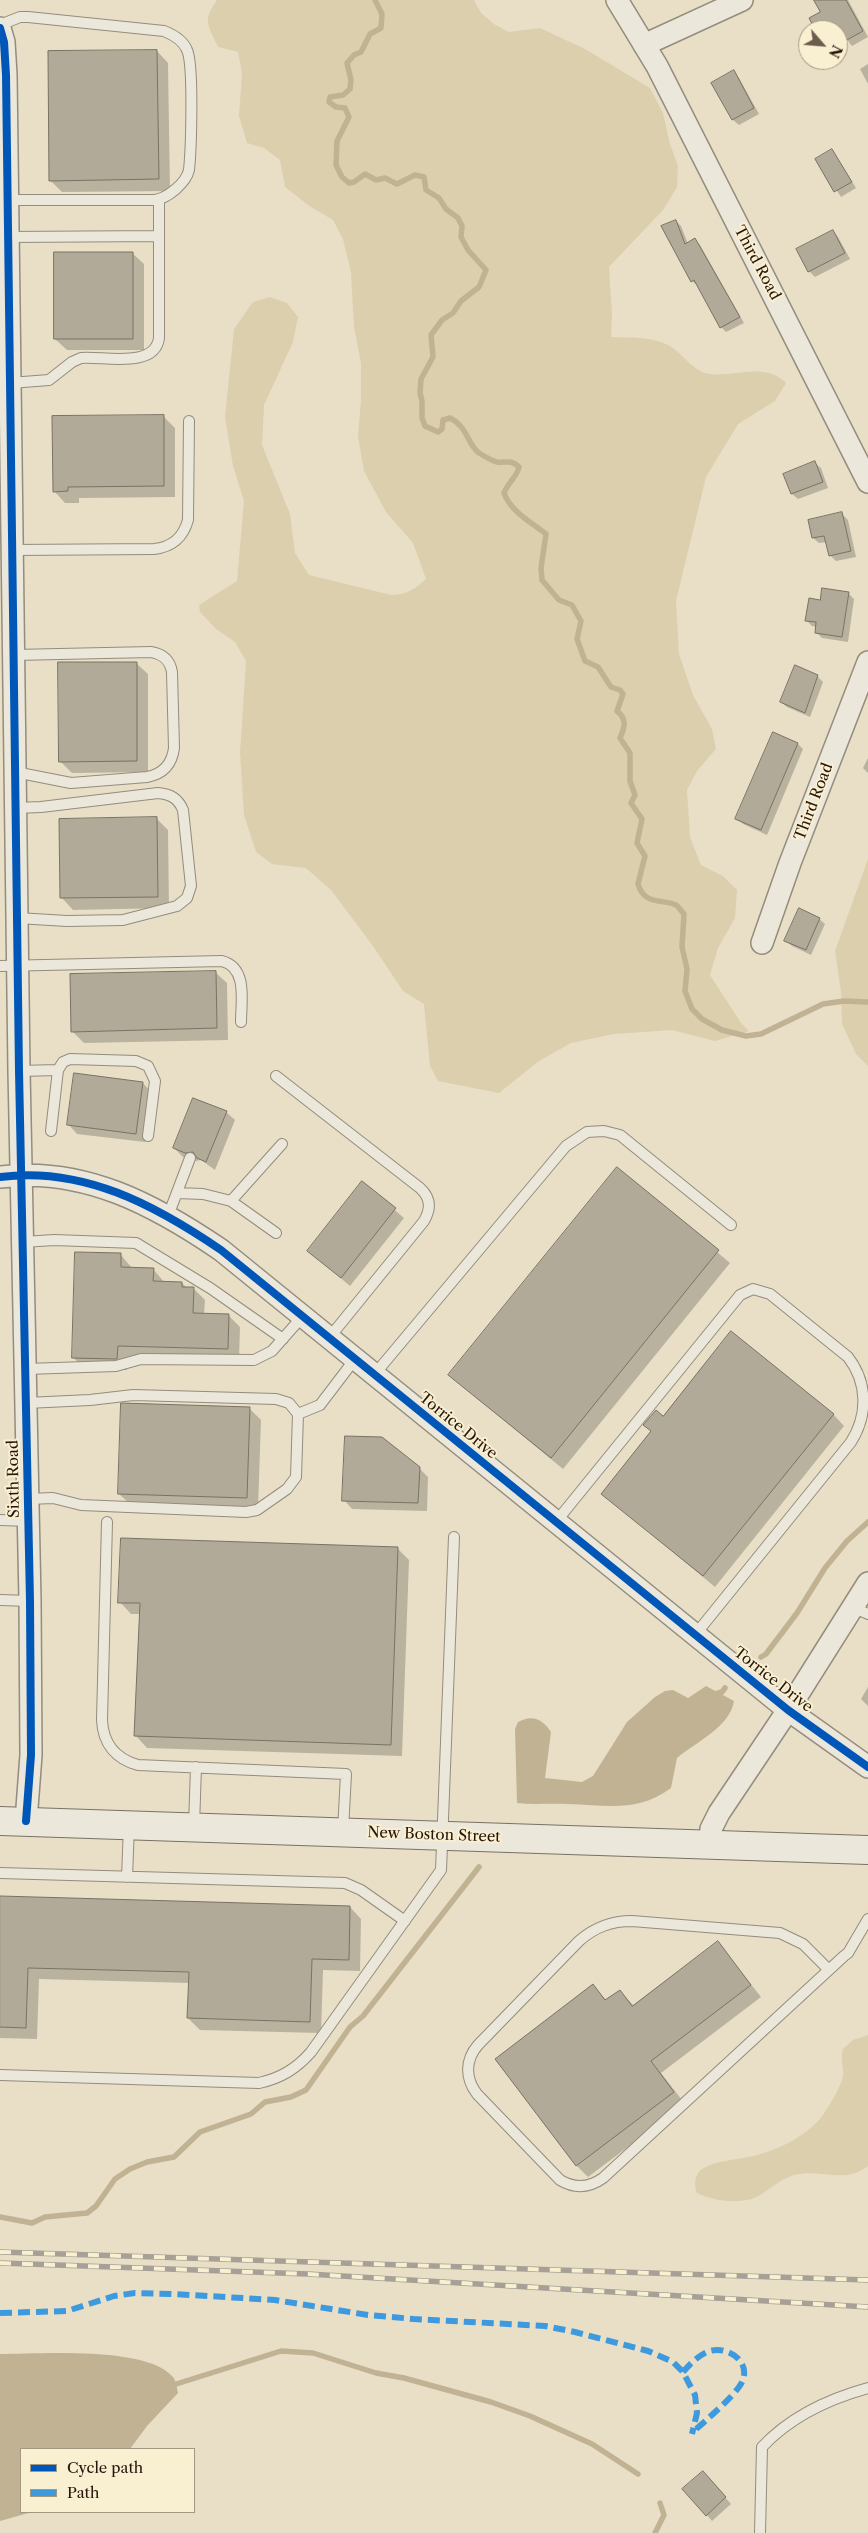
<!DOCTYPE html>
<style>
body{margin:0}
#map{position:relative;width:868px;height:2533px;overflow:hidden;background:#e8dfc6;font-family:"Libre Caslon Text",serif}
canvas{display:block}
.legend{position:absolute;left:20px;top:2448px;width:175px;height:65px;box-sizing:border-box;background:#f9efd1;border:1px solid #a59882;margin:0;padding:6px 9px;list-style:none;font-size:15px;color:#28150b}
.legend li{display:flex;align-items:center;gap:10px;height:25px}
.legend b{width:25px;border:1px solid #a59882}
.north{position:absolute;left:798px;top:20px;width:50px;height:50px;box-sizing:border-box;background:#f9efd1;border:1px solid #a59882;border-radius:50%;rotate:117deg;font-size:14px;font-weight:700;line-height:20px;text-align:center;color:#28150b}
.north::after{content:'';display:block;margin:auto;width:18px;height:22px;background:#6b5c4c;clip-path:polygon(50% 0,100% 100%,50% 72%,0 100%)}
</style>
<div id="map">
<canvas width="868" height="2533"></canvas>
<ul class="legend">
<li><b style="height:6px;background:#0057b8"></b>Cycle path</li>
<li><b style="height:6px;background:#3d9ade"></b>Path</li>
</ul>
<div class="north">N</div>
</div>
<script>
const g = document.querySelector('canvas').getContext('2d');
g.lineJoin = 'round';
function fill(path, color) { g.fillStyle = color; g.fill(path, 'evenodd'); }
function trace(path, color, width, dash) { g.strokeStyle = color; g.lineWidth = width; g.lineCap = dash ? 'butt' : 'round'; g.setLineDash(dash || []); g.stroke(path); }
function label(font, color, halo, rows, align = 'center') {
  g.font = font + ' "Libre Caslon Text",serif'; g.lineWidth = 4; g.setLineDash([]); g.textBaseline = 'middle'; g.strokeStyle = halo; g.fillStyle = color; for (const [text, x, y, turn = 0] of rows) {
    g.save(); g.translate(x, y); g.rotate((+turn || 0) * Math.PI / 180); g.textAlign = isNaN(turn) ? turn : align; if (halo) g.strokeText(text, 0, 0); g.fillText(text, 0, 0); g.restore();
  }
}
fill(new Path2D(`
 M217 0H474L481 13 494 24 509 32 540 28 585 49 650 88 663 113 670 144 678 166 677 187 663 210 609 267 612 313 611 337C630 338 650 336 668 345 682 352 692 371 709 374 735 377 765 362 786 383L775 401 738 424 706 477 676 601 679 654 693 695 712 729 716 749 697 771 687 790 690 837 701 865 723 876 737 890 735 918 718 948 710 975 741 1023 749 1031 715 1041 672 1030 614 1034 571 1043 539 1061 499 1093 438 1081 430 1066 424 1004 403 991 373 946 331 890 306 868 272 864 256 852 244 815 240 753 246 661 235 642 216 629 200 612 199 605 237 581 244 501 233 466 225 417 234 329 253 302 270 297 287 303 298 317 293 342 264 405 262 445 290 514 295 553 309 575 391 595C407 595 415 589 426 579L413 543 386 512 364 471 358 437 361 399V363L354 327 351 272 343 239 333 220 308 205 285 187 280 160 264 148 247 143 239 116 242 73 238 52 218 47C208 25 202 21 217 0Z
 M868 859V1066L856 1054 842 1024 841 992 835 951Z
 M868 2035V2166C844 2185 821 2168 794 2175 777 2180 767 2193 754 2198 737 2204 713 2201 697 2193 694 2186 694 2174 702 2169 716 2160 737 2160 753 2156 776 2151 804 2137 820 2119 826 2112 842 2085 843 2076 844 2067 840 2059 843 2049L853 2040Z`), '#dccfae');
fill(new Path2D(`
 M706 1686 734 1701C730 1727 696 1742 677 1758L671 1788C637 1813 607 1805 568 1804 551 1803 534 1805 517 1803L515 1729 518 1722C532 1714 543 1719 551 1732L545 1778 582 1782 593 1776 627 1722 655 1697 665 1691 673 1690 688 1698Z
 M0 2354C40 2354 144 2346 172 2376 176 2379 177 2388 178 2393L147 2426 130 2449H21V2512H32L0 2521Z`), '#c1b293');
fill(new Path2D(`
 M815 0H848L868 37 852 46 844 36 838 38V30H817L822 13Z
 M157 51 168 63 170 191 62 192 50 180Z
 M868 64V84L860 69Z
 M733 72 739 78 759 114 739 125 733 120 713 83Z
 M832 150 856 188 841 197 816 159Z
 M676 221 681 226 688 244 695 240 700 245 744 323 726 332 721 327 698 286 692 281Z
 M833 231 838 237 850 259 815 277 809 271 798 250Z
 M132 253 144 264V350H67L55 339Z
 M163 416 175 428V497L79 498V503H65L54 491Z
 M815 463 821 468 828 488 798 499 792 494 785 474Z
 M842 514 848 520 856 557 836 561 830 555 827 542 819 543 813 538Z
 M848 593 854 599 848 642 822 638 816 632 817 627 812 626 806 620 821 601Z
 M136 663 148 674V772L72 773 60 761Z
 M796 667 818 677 823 682 810 717 787 707 781 702Z
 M798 744 803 749 767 835 743 824 737 818Z
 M868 758V773L863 768Z
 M156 818 168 830 169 908 73 910 62 898Z
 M819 919 825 924 811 955 792 946 786 941Z
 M215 972 227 983 228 1040 84 1043 72 1031Z
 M143 1083 151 1092 145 1142 77 1134 69 1125Z
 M226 1112 235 1120 215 1170 201 1160 195 1161 183 1157 174 1148Z
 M617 1168 730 1263 563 1469 449 1375Z
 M363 1183 404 1218 350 1286 309 1251Z
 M120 1254 132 1268 153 1269 165 1283H182L187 1288H193L205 1300 204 1315 229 1316 240 1327 239 1360 129 1357 127 1370 84 1369 73 1357Z
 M249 1408 261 1420 258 1509 131 1505 119 1494Z
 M833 1414 844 1426 715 1587 602 1493 652 1432 645 1425 663 1418Z
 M419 1468 428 1477 427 1511 352 1509 344 1500Z
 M398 1549 409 1560 402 1756 147 1748 136 1736 140 1614H131L120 1602Z
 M868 1687V1706L861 1699Z
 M0 1897 350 1907 361 1919 360 1971 323 1970 321 2033 200 2030 188 2018 190 1983 39 1979 37 2039 0 2038Z
 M718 1943 761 1997 661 2073 685 2104 588 2177 577 2166 497 2059 593 1986 607 2001 620 1991 634 2006Z
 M708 2478 731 2504 712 2521 707 2515Z`), '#0003');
trace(new Path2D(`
 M375 0 382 14 381 28 370 34 361 52 354 55 347 63 351 80 350 89 343 95 330 97 329 102 336 107 345 108 349 117 337 141 336 165 342 177 349 183 354 182 365 174 376 180 385 178 397 184 415 175 424 177 426 190 439 198 446 209 458 218 462 226 461 237 468 250 486 270 479 287 461 301 453 313 442 320 431 335 433 357 421 379 420 393 422 401V418L425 426 438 432 442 429 443 420 450 418C468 427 467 444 479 453 484 456 492 461 497 462 506 463 511 459 519 467 518 475 508 483 504 493 511 512 531 522 546 534L541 568 542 580 559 600 572 605 581 621 577 639 585 661 598 667 611 687 620 690 623 694 617 711C627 719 625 727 620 738L630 753V781L635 795 631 803 642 819 637 843 645 856 638 884C644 906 665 899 676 905 679 907 681 911 684 914L682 947 687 969 685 991 692 1009 702 1019 722 1030 746 1036 761 1034 823 1004 844 1001 868 1002
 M761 1657 766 1654 797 1613 825 1568 847 1541 868 1522
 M712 1695 722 1692 725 1688
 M0 2217 32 2223 45 2217 87 2213 96 2206 115 2179 130 2169 147 2162 174 2157 200 2132 251 2114 265 2102 291 2097 306 2090 350 2027 363 2016 479 1867
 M170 2386 281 2351 313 2353 376 2373 404 2378 491 2402 530 2416 592 2444 638 2474
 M655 2533 664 2515 660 2503`), '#c1b293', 5.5);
const building = new Path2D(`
 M814 0H846L863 31 845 41 840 30H815L809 18 820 12Z
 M157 50 159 179 49 181 48 51Z
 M734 70 754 108 732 120 711 83Z
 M832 149 852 182 834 192 815 159Z
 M676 220 685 244 695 238 740 317 720 328 694 280 691 282 661 226Z
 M833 230 845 253 808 272 796 249Z
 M54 252H133V339H54Z
 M164 415V486L68 487V491L53 492 52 416Z
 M815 461 823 482 791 494 783 474Z
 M842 512 851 551 829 556 824 536 812 538 808 520Z
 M822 588 849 592 842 637 815 633 816 622 805 621 809 598 820 600Z
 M58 662H137V761L59 762Z
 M795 665 818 675 805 713 780 702Z
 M773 732 798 743 761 830 735 819Z
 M157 817 158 897 60 898 59 819Z
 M799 908 820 918 806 950 784 941Z
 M216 971 217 1028 71 1032 70 974Z
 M74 1073 143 1082 136 1134 67 1125Z
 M193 1098 227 1111 206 1162 197 1158 193 1152 185 1153 173 1148Z
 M617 1167 719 1250 551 1458 448 1375Z
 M362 1181 396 1208 341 1278 307 1251Z
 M75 1252 121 1253V1267L154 1268 153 1281 182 1282V1287H194L193 1313 229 1314 228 1349 118 1346 117 1359H115L72 1358Z
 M731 1331 834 1414 703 1576 601 1494 651 1431 643 1425 656 1410 663 1416Z
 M121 1403 250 1407 247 1498 118 1494Z
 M345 1436 382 1437 420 1467 418 1503 342 1501Z
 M121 1538 398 1547 391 1745 134 1736 140 1603H118Z
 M0 1896 350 1906 349 1960 312 1959 310 2022 187 2018 189 1972 28 1968 26 2028 0 2027Z
 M718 1941 751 1985 651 2061 674 2092 576 2166 495 2059 593 1984 605 2000 620 1990 632 2006Z
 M703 2471 726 2497 706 2516 682 2489Z`);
fill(building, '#b1aa99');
trace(building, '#797264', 1);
const service = new Path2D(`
 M0 25 20 17H28L164 31C174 35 183 40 187 50 194 65 191 151 189 170 186 183 168 198 155 200H8
 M9 237 159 236
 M10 383 49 380 72 362 81 358C104 356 155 369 159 338V199
 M13 550 154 549C172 547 183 538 188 520L189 421
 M14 655 151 652C163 654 170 660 172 672L174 748C172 764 163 774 147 777L71 783 15 772
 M16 808 41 807 158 793C170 794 178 798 183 810L191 886 187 898 177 906 123 920 67 921 17 918
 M0 966 222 961C248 968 241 1001 241 1022
 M19 1071 58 1070
 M276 1076 420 1188C431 1198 431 1209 424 1221L329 1338
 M51 1131 58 1070 63 1062 70 1059 136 1061 148 1066 155 1081 148 1136
 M177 1193 203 1194 231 1201 276 1233
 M231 1201 282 1144
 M168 1216 190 1158
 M23 1242 54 1240 136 1243 210 1288 283 1339
 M26 1369 116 1366 141 1359 254 1360 272 1351 302 1317
 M374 1375 566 1146 587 1132 604 1131 620 1135 731 1225
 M26 1403 90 1400 133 1395 276 1399 289 1403 298 1414 296 1477 287 1489 257 1510 246 1512 81 1505 53 1498 28 1499
 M298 1414 320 1405 355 1359
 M0 1520 29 1521
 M107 1522 102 1720C103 1744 116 1759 138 1765L346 1774 343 1831
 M555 1523 740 1295 753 1289 770 1294 848 1357C868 1383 868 1415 851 1442L695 1635
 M0 1600 30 1601
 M852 1607 868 1614
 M194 1826 196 1767
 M0 1873 345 1883 361 1890 405 1921
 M127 1877 129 1826
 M829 1970 803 1944 780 1933 632 1921C611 1921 595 1927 579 1941L478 2045C465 2060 465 2078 477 2094L560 2180C575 2189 589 2188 603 2178L844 1956 848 1953 868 1919
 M0 2075 259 2083C281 2078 296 2069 311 2052L441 1870 454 1537
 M760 2533 762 2447C791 2416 828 2399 868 2388`);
const minor = new Path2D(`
 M617 0 657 66 868 482
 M0 28 4 42 6 75 19 1071 30 1601 31 1755 26 1821
 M644 45 742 0
 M762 943 790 863 868 662
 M0 1177C83 1166 155 1205 221 1250L788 1710 868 1767
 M709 1844 711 1829 719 1813 788 1710 868 1583`);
const secondary = new Path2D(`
 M0 1821 868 1850`);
trace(service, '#948c7d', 12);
trace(minor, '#948c7d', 24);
trace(secondary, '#797264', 30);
trace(service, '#ebe7da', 10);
trace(minor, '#ebe7da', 21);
trace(secondary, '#ebe7da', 28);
const rail = new Path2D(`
 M0 2252 868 2280
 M0 2263 308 2274 868 2307`);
trace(rail, '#a6a096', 5.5);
trace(rail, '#f9efd1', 4, [11]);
trace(new Path2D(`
 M0 2313 67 2311 114 2296 135 2293 174 2294 275 2300 368 2315 414 2319 545 2326 575 2332 648 2351 673 2362 683 2372 695 2395 697 2413 692 2434
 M683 2372C690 2364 698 2356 707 2352 726 2344 752 2361 742 2382 736 2395 705 2421 693 2432`), '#3d9ade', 6, [12, 6]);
trace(new Path2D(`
 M0 28 4 42 6 75 19 1071 30 1601 31 1755 26 1821
 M0 1177C83 1166 155 1205 221 1250L788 1710 868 1767`), '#0057b8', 8);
label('15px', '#28150b', '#f9efd1', [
 ["Third Road",757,263,62],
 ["Third Road",814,802,-69],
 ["Torrice Drive",458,1426,39],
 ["Sixth Road",14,1479,-91],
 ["Torrice Drive",773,1680,38],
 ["New Boston Street",434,1835,2]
]);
</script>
